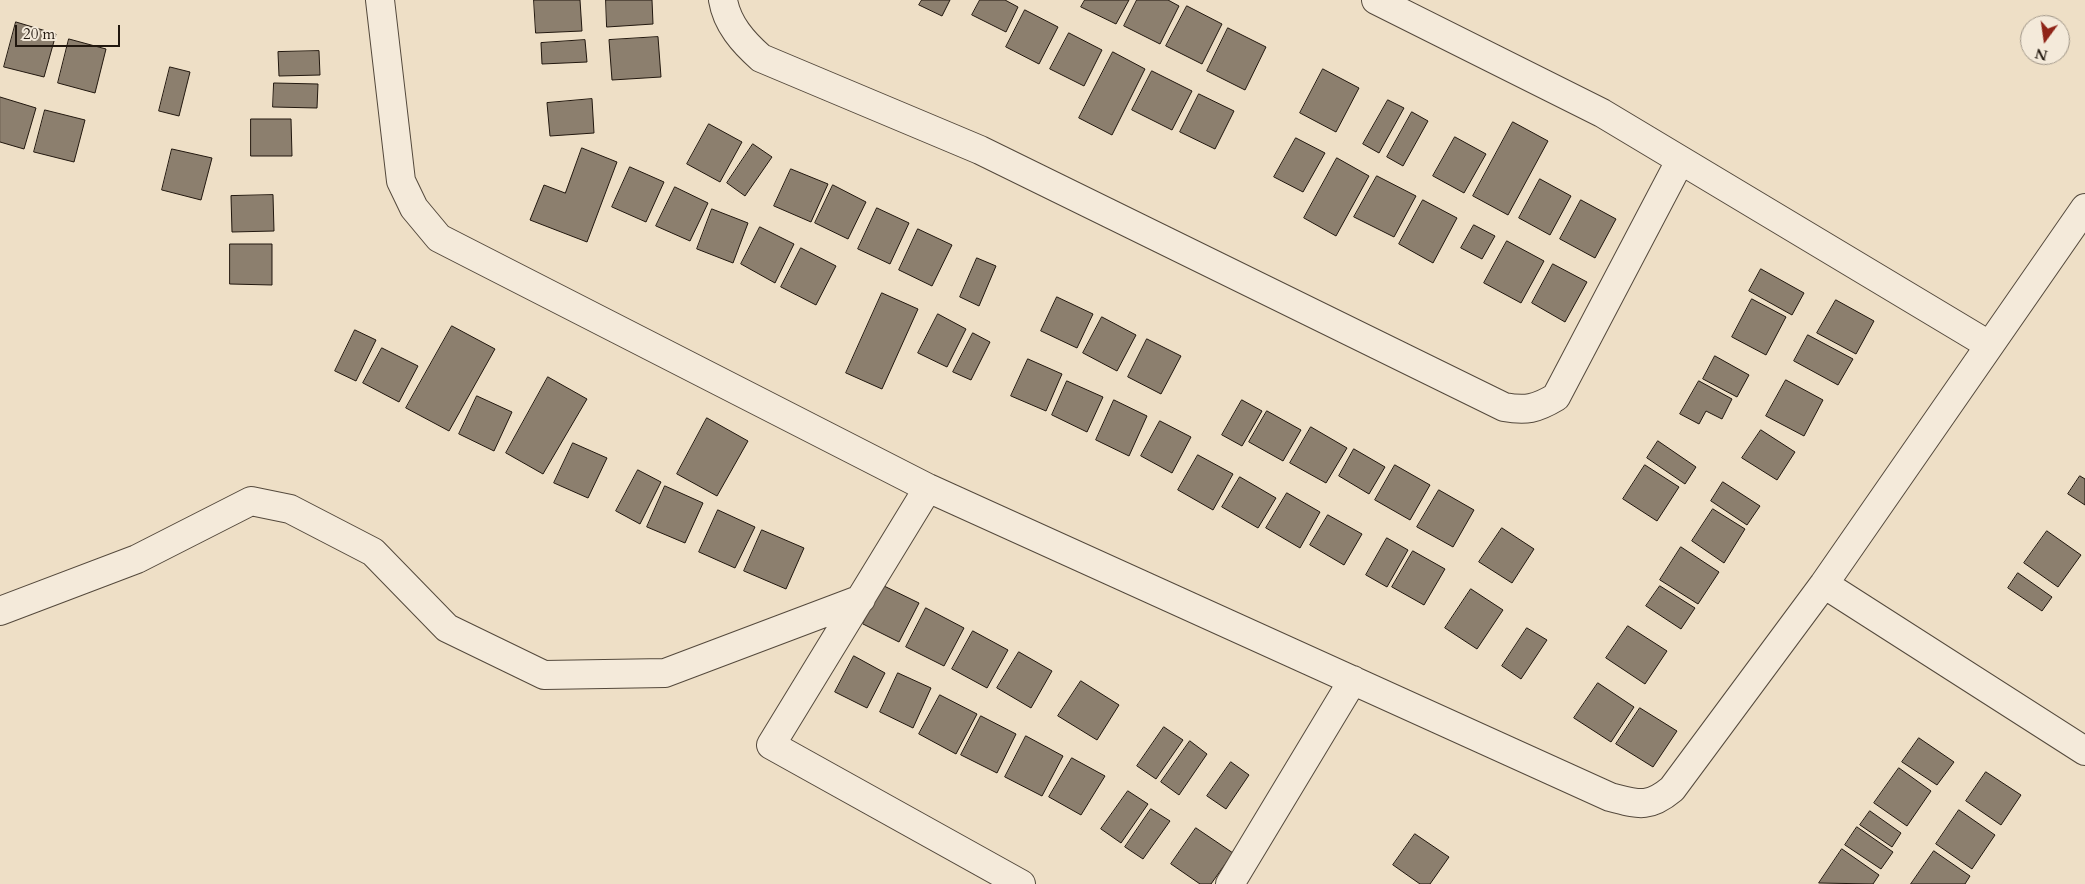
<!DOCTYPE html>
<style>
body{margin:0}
#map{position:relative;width:2085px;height:884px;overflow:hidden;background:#eedfc6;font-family:Cardo,serif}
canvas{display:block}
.north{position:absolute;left:2020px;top:15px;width:50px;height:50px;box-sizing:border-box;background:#f4eada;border:1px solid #a09688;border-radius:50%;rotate:194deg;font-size:14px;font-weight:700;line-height:20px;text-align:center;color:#21170e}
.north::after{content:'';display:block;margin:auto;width:18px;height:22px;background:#8f2418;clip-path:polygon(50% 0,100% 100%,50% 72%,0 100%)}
.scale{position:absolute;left:15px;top:25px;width:105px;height:22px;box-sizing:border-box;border:2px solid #21170e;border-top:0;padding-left:6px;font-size:15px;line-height:18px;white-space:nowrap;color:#21170e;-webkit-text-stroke:4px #f4eada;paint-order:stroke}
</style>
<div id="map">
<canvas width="2085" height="884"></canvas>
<div class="north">N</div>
<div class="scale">20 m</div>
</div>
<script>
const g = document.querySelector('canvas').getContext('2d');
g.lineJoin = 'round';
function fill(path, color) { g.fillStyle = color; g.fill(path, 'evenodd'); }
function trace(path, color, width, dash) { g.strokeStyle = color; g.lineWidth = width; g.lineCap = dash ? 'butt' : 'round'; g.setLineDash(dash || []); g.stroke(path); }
const building = new Path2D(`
 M534 0H580L582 31 536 33Z
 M606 0H652L653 24 607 27Z
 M922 0H950L942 16 919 5Z
 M980 0H1005L1018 7 1006 32 972 15Z
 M1085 0H1129L1116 24 1081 7Z
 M1137 0H1168L1179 6 1160 44 1124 26Z
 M1187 6 1222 24 1202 64 1166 46Z
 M1025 10 1058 27 1039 64 1006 47Z
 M16 22 56 34 44 77 4 67Z
 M1228 28 1266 47 1245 90 1207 71Z
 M1069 33 1102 50 1084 86 1050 69Z
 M658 37 661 77 612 80 609 40Z
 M69 39 106 49 95 93 58 83Z
 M585 40 587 62 542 64 541 43Z
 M319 51 320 75 279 76 278 52Z
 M1113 52 1145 69 1112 135 1079 118Z
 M170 67 190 72 179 116 159 111Z
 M1323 69 1359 88 1336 132 1300 113Z
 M1152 71 1192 91 1172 130 1132 110Z
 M274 83 318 84 317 108 273 107Z
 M1199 94 1234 111 1215 149 1180 132Z
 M0 97 36 108 24 149 0 142Z
 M592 99 594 133 550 136 547 103Z
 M1388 100 1404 108 1379 153 1363 144Z
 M45 110 85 120 74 162 34 152Z
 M1412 112 1428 121 1403 166 1387 157Z
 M251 119H291L292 156H251Z
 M1513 122 1548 141 1508 215 1473 196Z
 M709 124 742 142 720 182 687 164Z
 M1455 137 1486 154 1464 193 1433 176Z
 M1296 138 1325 153 1303 192 1274 177Z
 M753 144 772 157 745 196 727 183Z
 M582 148 617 162 587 242 530 220 544 185 565 193Z
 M172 149 212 158 201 200 162 190Z
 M1337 158 1369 176 1336 236 1304 218Z
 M630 167 664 182 646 222 612 207Z
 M791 169 828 184 811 222 774 206Z
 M1377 176 1416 196 1394 237 1354 217Z
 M1540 179 1571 196 1550 235 1519 218Z
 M833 185 866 202 848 239 815 223Z
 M675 187 708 203 690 241 656 226Z
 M273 195 274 231 232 232 231 196Z
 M1423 200 1457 218 1433 263 1399 244Z
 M1581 200 1616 219 1595 258 1560 239Z
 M877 208 909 223 890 264 858 249Z
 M712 209 748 223 733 263 697 249Z
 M1474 225 1495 236 1482 259 1461 248Z
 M760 227 794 244 775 283 741 264Z
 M918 229 952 245 932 286 899 270Z
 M1507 241 1544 261 1521 303 1484 283Z
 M230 244H272V285L230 284Z
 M801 248 836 266 816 305 781 287Z
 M977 258 996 266 979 306 960 297Z
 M1553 264 1587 282 1565 322 1532 303Z
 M1761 269 1804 293 1792 315 1749 291Z
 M882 293 918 309 882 389 846 373Z
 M1057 297 1093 314 1077 348 1041 331Z
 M1752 299 1786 317 1766 355 1732 337Z
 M1836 300 1874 321 1856 354 1817 333Z
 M938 314 966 329 947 367 918 353Z
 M1102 317 1136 335 1117 371 1083 353Z
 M452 326 495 349 449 431 406 408Z
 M355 330 376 340 356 381 335 371Z
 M973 333 990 342 971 380 953 372Z
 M1808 335 1853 359 1838 385 1794 361Z
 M1147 339 1181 356 1161 394 1128 377Z
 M382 348 418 366 399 402 363 383Z
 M1715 356 1749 375 1737 397 1703 379Z
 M1028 359 1062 374 1046 411 1011 396Z
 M548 377 587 399 543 474 506 453Z
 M1786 380 1823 400 1804 436 1766 416Z
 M1067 381 1103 397 1087 432 1052 415Z
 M1699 381 1732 399 1722 419 1706 411 1699 424 1680 414Z
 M477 396 512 412 494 451 459 434Z
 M1114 400 1147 416 1129 456 1096 440Z
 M1242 400 1262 411 1242 446 1222 435Z
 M1267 411 1301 430 1283 461 1249 442Z
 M707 418 748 441 717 496 677 474Z
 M1160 421 1191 437 1172 473 1141 456Z
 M1311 427 1347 448 1326 483 1290 463Z
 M1761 430 1795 452 1777 480 1742 458Z
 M1658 441 1696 467 1685 484 1647 458Z
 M573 443 607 458 588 498 554 483Z
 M1354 449 1385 467 1369 494 1339 476Z
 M1198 455 1233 474 1213 510 1178 490Z
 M1395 465 1430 485 1410 520 1375 500Z
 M1645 465 1679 487 1657 521 1623 499Z
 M638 470 661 482 640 524 616 511Z
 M2080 476 2085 479V505L2068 494Z
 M1240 477 1276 498 1258 528 1222 507Z
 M1723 482 1760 506 1747 525 1711 501Z
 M665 486 703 503 685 543 647 527Z
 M1439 490 1474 510 1453 547 1417 527Z
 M1287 493 1320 512 1300 548 1266 528Z
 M1713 509 1745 529 1724 563 1692 541Z
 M718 510 755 527 735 568 699 552Z
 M1328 515 1362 534 1344 565 1310 545Z
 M1502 528 1534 549 1512 583 1479 562Z
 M762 530 804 548 786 589 744 571Z
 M2047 531 2081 555 2058 587 2024 563Z
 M1387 538 1408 550 1387 587 1366 575Z
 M1681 547 1719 572 1698 604 1660 580Z
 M1413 551 1445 569 1424 605 1392 587Z
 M2018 573 2052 597 2042 611 2008 588Z
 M882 585 919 603 899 642 863 624Z
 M1660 586 1695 608 1681 629 1646 606Z
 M1471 589 1503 610 1477 649 1445 628Z
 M926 608 964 628 944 666 906 647Z
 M1628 626 1667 651 1645 684 1606 658Z
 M1527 628 1547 640 1521 679 1502 666Z
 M973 631 1008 650 987 688 952 669Z
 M1019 652 1052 671 1031 708 997 688Z
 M854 656 885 673 867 708 835 692Z
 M898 673 931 688 913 728 880 712Z
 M1081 681 1119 705 1097 740 1058 716Z
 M1598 683 1634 707 1611 742 1574 718Z
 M940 695 977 714 956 754 919 734Z
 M1640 708 1677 731 1653 767 1616 744Z
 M981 716 1016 734 997 773 961 755Z
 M1164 727 1183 740 1156 779 1137 766Z
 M1026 736 1063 756 1042 796 1005 777Z
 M1919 738 1954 762 1937 785 1902 762Z
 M1190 741 1207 754 1179 795 1161 782Z
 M1072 758 1105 776 1081 815 1049 797Z
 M1231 762 1249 775 1226 809 1207 796Z
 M1899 768 1931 791 1907 826 1874 803Z
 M1986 772 2021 795 2001 825 1966 801Z
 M1128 791 1148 804 1121 843 1101 829Z
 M1151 809 1170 821 1143 859 1125 847Z
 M1959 810 1995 835 1972 869 1936 844Z
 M1870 811 1901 833 1892 847 1860 825Z
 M1857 827 1893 852 1881 869 1845 845Z
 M1196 828 1233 853 1211 884H1200L1171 864Z
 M1415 834 1449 857 1430 884H1420L1393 865Z
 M1842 849 1879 875 1873 884 1819 883Z
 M1934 851 1970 876 1965 884H1911Z`);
fill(building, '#8c7f6e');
trace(building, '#21170e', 1);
const minor = new Path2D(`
 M380 0 401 181 414 208 439 238 928 488 1610 797C1638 804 1648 809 1672 789L1824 584 2085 208
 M723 0C727 24 743 42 761 58L980 150 1504 407C1526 411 1536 409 1556 397L1680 161
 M1376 0 1602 113 1989 345
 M928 488 771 745 1021 884
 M1824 584 2085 751
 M0 611 137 559 251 501 290 509 373 552 447 628 544 675 665 673 861 599
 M1230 884 1353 680`);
trace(minor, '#54493c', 30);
trace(minor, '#f4eada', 28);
</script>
